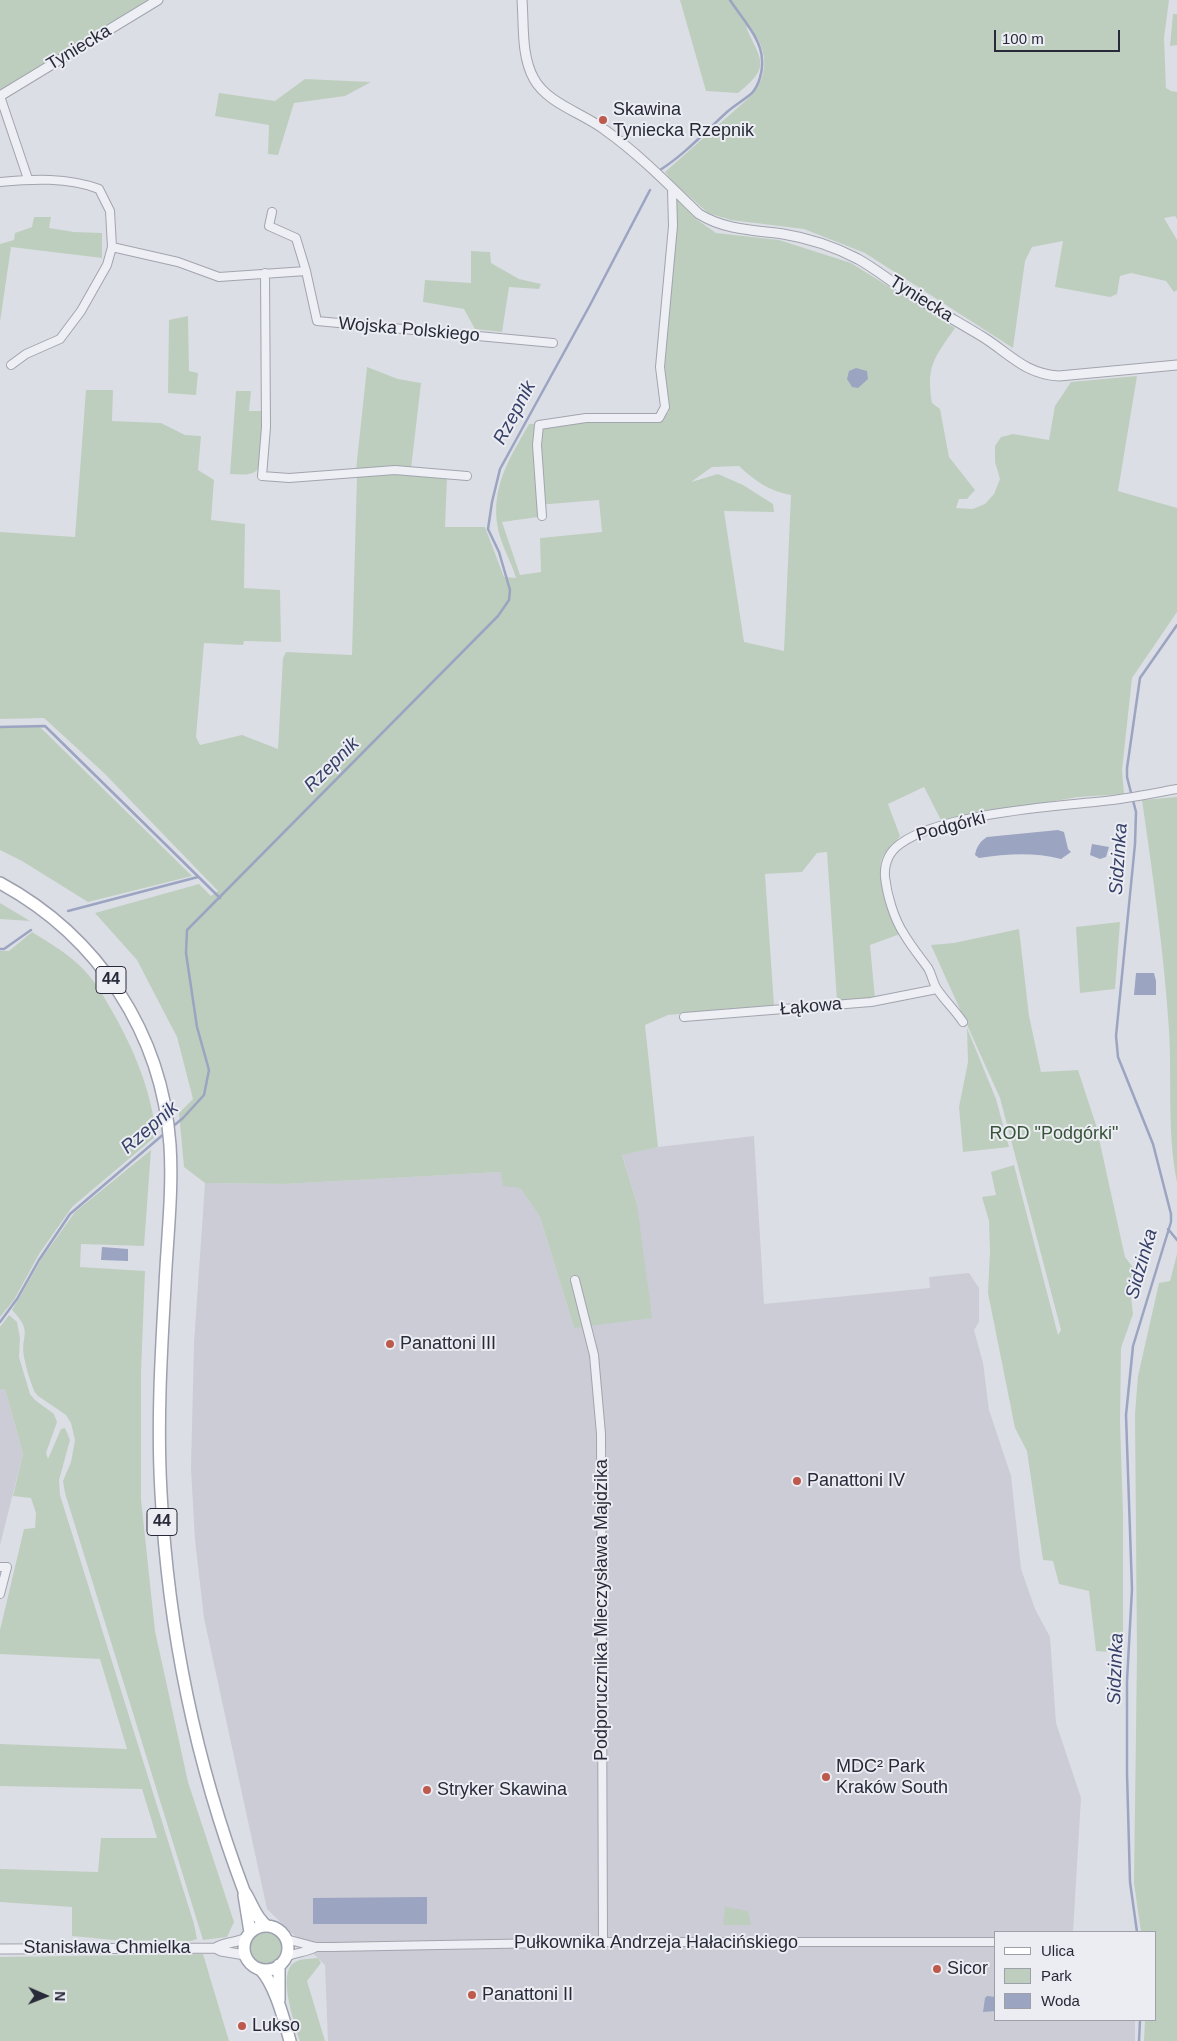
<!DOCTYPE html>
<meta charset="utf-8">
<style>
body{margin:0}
#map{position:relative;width:1177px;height:2041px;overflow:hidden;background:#dcdee5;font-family:Helvetica,sans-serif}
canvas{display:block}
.legend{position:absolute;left:994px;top:1931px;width:162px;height:90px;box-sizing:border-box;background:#ebedf3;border:1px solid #9d9fa9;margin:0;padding:6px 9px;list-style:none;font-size:15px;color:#282a39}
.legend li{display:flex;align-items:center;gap:10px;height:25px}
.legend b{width:25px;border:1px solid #9d9fa9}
.north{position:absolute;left:20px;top:1971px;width:50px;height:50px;-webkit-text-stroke:4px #ebedf3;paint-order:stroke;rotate:91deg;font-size:14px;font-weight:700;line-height:20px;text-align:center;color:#282a39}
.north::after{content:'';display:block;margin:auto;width:18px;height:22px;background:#282a39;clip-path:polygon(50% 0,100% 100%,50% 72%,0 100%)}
.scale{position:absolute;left:994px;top:30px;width:126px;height:22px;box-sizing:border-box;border:2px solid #282a39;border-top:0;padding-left:6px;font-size:15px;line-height:18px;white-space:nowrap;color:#282a39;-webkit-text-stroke:4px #ebedf3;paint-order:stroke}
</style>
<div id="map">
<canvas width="1177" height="2041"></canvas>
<ul class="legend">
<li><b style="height:6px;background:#fff"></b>Ulica</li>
<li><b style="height:14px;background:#becebe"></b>Park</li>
<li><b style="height:14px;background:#9ba4c1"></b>Woda</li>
</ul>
<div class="north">N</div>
<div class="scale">100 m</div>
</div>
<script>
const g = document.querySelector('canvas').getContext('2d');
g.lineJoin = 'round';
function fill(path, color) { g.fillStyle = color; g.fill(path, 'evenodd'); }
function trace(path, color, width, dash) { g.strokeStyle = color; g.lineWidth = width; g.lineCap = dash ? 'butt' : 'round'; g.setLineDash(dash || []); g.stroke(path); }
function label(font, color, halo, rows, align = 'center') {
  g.font = font + ' Helvetica,sans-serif'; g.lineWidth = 4; g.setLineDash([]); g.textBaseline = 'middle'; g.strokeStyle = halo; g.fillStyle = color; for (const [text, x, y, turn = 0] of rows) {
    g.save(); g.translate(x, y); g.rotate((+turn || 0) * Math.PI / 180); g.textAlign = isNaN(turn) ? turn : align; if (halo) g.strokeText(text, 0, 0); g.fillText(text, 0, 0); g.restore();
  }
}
fill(new Path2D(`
 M754 1136 764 1304 930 1288 929 1277 969 1273 979 1288V1322L974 1330 983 1363 989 1410 1011 1476 1021 1569 1035 1609 1050 1637 1056 1723 1081 1798 1073 1932H996V2020H1135V2041H328L325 1965 267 1909 204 1618 195 1540 191 1468 194 1343 205 1183 285 1184 501 1172 520 1188 540 1217 574 1328 637 1204 622 1154 658 1147Z
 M0 1389H5L23 1454 0 1545Z`), '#cbccd5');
fill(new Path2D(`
 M0 0H151L0 92Z
 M680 0H1169L1164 38 1166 88 1171 91 1177 92V219L1175 216 1164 218 1177 240V290L1174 292 1166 281 1131 273 1120 276 1117 294 1110 297 1055 287 1063 241 1032 247 1025 261 1013 348 865 253 804 229 731 220 708 213 672 181 665 172 752 95C755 90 760 84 762 77 768 60 762 37 746 27 761 61 772 66 738 93L706 91Z
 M1173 14H1177V45L1170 46Z
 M305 79 371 82 345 96 294 103 278 155 268 154 269 125 215 116 219 93 275 101Z
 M674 194 696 219 716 233 779 240 851 263 955 328C934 358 926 366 932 403L940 409 949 457 975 490 967 499H959L956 508 973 509 985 504 994 494 1000 479 995 462V446L1001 437 1013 434 1049 440 1055 406 1071 382 1137 376 1118 491 1177 508V612L1132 678 1122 770 1124 794 1078 797 941 820 924 787 888 804 900 836C895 843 886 850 882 858 875 872 894 918 900 934L870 945 875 999 837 1001 827 852 817 853 802 872 765 874 774 1006 668 1015 645 1025 658 1147 622 1155 637 1204 652 1318 574 1328 540 1217 520 1188 503 1186 501 1172 285 1184 205 1183 184 1167 179 1113 193 1099 177 1037 137 960 95 913 199 884 211 896 218 891 104 773 44 718 0 719V532L75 537 86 390H113L112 421 161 423 185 435 201 436 198 470 214 480 211 520 245 524 244 588 280 590 281 642 244 641 243 645 204 643 196 737 200 745 242 735 278 749 283 658 286 652 352 655 357 476 393 473 447 477 445 527H485L504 577 516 578C511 560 499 542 497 523 492 484 511 456 529 424L661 418 669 412 663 363ZM739 466C755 481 769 491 791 495L784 651 744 642 724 511 774 512 773 504 743 485 718 474 691 482 712 467ZM599 500 602 532 540 538 541 572 520 575 502 522 538 517 537 505Z
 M34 217H51L49 228 74 232 102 233V258L11 247 0 322V244L14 240 15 233 32 227Z
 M471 251 490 252 491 263 519 279 541 284 539 289 509 287 502 332 475 329 464 309 423 302 425 280 471 283Z
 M188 316 189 371 198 373 196 395 168 393 169 320Z
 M367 367 398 379 421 383 411 469 356 470Z
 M236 391H251L249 411H263L259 468C252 477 241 474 230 474Z
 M0 727H40L192 876 88 902 22 861 0 850Z
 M1177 797V1182C1167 1132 1172 1081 1169 1030 1164 953 1153 877 1142 800Z
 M0 903 30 921 0 919Z
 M1120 922 1115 989 1080 993 1076 927Z
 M1019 929 1029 1016 1041 1072 1078 1070 1096 1125 1125 1257 1134 1269 1131 1297 1133 1314 1121 1348 1120 1421 1123 1515V1653L1096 1651 1089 1591 1059 1584 1053 1561 1043 1560 1027 1451 1015 1428 988 1293 990 1251 989 1221 982 1197 996 1195 991 1172 1014 1165 1058 1335 1061 1330 1000 1098 931 945 954 943Z
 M32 932C50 943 70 955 84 970 96 982 104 997 112 1011 134 1049 152 1092 156 1136L72 1207 39 1254 14 1300 0 1317V951H9Z
 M967 1028 996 1099 1009 1147 963 1152 959 1107 968 1062Z
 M151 1150 144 1246 81 1244 80 1267 145 1271 141 1372V1499L155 1631 188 1782 234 1922 227 1937 203 1940 65 1493 63 1481 71 1462 75 1440 71 1423 66 1415 38 1396 34 1391C30 1380 26 1369 24 1357 20 1334 34 1333 12 1310L42 1258 75 1212Z
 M1177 1254V2041H1144L1145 2020H1156V1932H1141L1134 1883 1137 1654 1135 1414 1138 1376 1159 1283 1170 1281Z
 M9 1315 17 1322 20 1338 19 1357 30 1394 35 1400 54 1414 57 1422 46 1453 48 1459 61 1429 65 1428 70 1440 59 1480 60 1495 194 1924 197 1939 191 1941 114 1940 72 1936V1907L0 1902V1869L98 1872 101 1838H157L142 1789 0 1786V1744L127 1749 100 1659 0 1654V1630L24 1529 35 1528 36 1513 31 1498 13 1496 23 1454 5 1389H0V1327Z
 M725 1907 748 1911 751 1925H723Z
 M250 1947a16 16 0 1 1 32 0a16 16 0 1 1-32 0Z
 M203 1954 229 2041H0V1957Z
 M318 1958 321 1963 307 1981 325 2041H300C295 2024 276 1973 295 1962 302 1958 311 1959 318 1958Z`), '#becebe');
fill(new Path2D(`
 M856 368 867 371 868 379 858 388 852 387 847 379 849 371Z
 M1058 830 1064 832 1068 849 1071 852 1061 859C1033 852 1007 854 979 858L975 855C976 848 980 841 987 837Z
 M1092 844 1109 847 1106 857 1100 859 1090 855Z
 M1136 973H1154L1156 981V995H1134Z
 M102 1247 128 1249V1261L101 1260Z
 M427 1897V1924H313V1898Z
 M987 1996 996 1997V2011L983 2012 985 1998Z`), '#9ba4c1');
trace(new Path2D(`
 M660 170C685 154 705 132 727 112 735 105 744 100 752 93 759 85 763 71 762 60 762 39 741 17 730 0
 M0 727 45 726 220 898
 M68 911 198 877
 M0 949H4L31 930
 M171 1128 183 1118 204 1095 209 1070 197 1027 186 953 187 930 498 616 509 600 510 590 499 552 488 529 492 502 500 469 590 305 650 190
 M1168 1229 1177 1240
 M0 1322 17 1299 39 1260 70 1214 165 1133
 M1137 1932 1130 1882 1127 1773V1681L1132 1589 1126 1415 1133 1346 1171 1222V1214L1153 1144 1118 1057 1116 1036 1135 844 1136 812 1127 777V768L1140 678 1177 625
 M1139 2041 1140 2020`), '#9ba4c1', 2.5);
const minor = new Path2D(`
 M0 96 28 179
 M0 182C32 179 68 177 99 189L110 211 112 247 107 265 81 311 60 339 26 354 11 365
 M272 212 269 226 296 238 306 271
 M112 247 178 262 219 277 306 271 317 321 553 343
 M265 273 266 427 262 476 289 478 395 470 467 476
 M542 516 537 445 539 425 586 418H659L665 407 660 367 673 226 672 189
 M684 1017 871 1002 937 989
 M963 1022C955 1010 945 1001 937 989 933 983 932 975 928 968 920 957 911 946 904 934 894 919 887 895 885 877 884 863 889 852 900 844 939 815 1045 807 1095 802 1122 800 1150 794 1177 789
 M575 1280 594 1355 601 1434 603 1942
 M0 1567H7L0 1594
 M286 1939 316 1947H331L603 1942H996
 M286 1957C295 1952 306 1953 316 1947`);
const tertiary = new Path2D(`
 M522 0C524 25 521 56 534 79 548 104 583 113 605 130 639 154 669 185 699 214 725 230 753 230 783 234 808 238 835 247 858 259 876 269 891 282 908 292 933 308 958 322 983 337 1010 354 1025 374 1059 376L1177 365
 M0 96 158 0
 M215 1948C225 1942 236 1943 246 1938
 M0 1949 215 1948 221 1951 245 1955`);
const primary = new Path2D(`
 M0 883C98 936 162 1033 170 1145 173 1191 167 1240 165 1286 161 1355 157 1424 161 1493 168 1628 196 1764 244 1891 252 1902 255 1918 267 1926
 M244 1895 250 1932
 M244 1948a22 22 0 1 1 44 0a22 22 0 1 1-44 0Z
 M260 1969C275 1984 284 2020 290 2041
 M279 2000V1965`);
trace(minor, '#a2a4ae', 10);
trace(tertiary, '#a2a4ae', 11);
trace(primary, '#9da0af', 14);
trace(minor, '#eeeff4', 8);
trace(tertiary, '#eeeff4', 9);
trace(primary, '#fff', 11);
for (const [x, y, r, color] of [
 [603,120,5,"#be594d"],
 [390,1344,5,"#be594d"],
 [797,1481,5,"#be594d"],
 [826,1777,5,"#be594d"],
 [427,1790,5,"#be594d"],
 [937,1969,5,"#be594d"],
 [472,1995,5,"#be594d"],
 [242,2026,5,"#be594d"]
]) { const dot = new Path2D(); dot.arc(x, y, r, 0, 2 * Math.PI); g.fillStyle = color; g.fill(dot); trace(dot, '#ebedf3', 2); }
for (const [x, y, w] of [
 [111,980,30],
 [162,1522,30]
]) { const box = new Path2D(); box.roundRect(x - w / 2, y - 13.5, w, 27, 4); g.fillStyle = '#ebedf3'; g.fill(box); trace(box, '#282a39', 1); }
label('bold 16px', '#282a39', null, [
 ["44",111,980],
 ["44",162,1522]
]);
label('18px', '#282a39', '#ebedf3', [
 ["Tyniecka",79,48,-31],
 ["Tyniecka",921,299,32],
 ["Wojska Polskiego",409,330,5],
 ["Podgórki",951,827,-15],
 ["Łąkowa",811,1007,-5],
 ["Podporucznika Mieczysława Majdzika",602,1610,-90],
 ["Pułkownika Andrzeja Hałacińskiego",656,1943],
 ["Stanisława Chmielka",107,1948]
]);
label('18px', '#282a39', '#ebedf3', [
 ["Skawina",613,110],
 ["Tyniecka Rzepnik",613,131],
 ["Panattoni III",400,1344],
 ["Panattoni IV",807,1481],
 ["MDC² Park",836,1767],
 ["Kraków South",836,1788],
 ["Stryker Skawina",437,1790],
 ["Sicor",947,1969],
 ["Panattoni II",482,1995],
 ["Lukso",252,2026]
], 'left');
label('18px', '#375338', '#ebedf3', [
 ["ROD \"Podgórki\"",1054,1134]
]);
label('italic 19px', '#374068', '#ebedf3', [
 ["Rzepnik",515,413,-62],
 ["Rzepnik",332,765,-45],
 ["Sidzinka",1119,859,-86],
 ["Rzepnik",150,1128,-41],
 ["Sidzinka",1142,1264,-74],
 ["Sidzinka",1116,1669,-88]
]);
</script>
